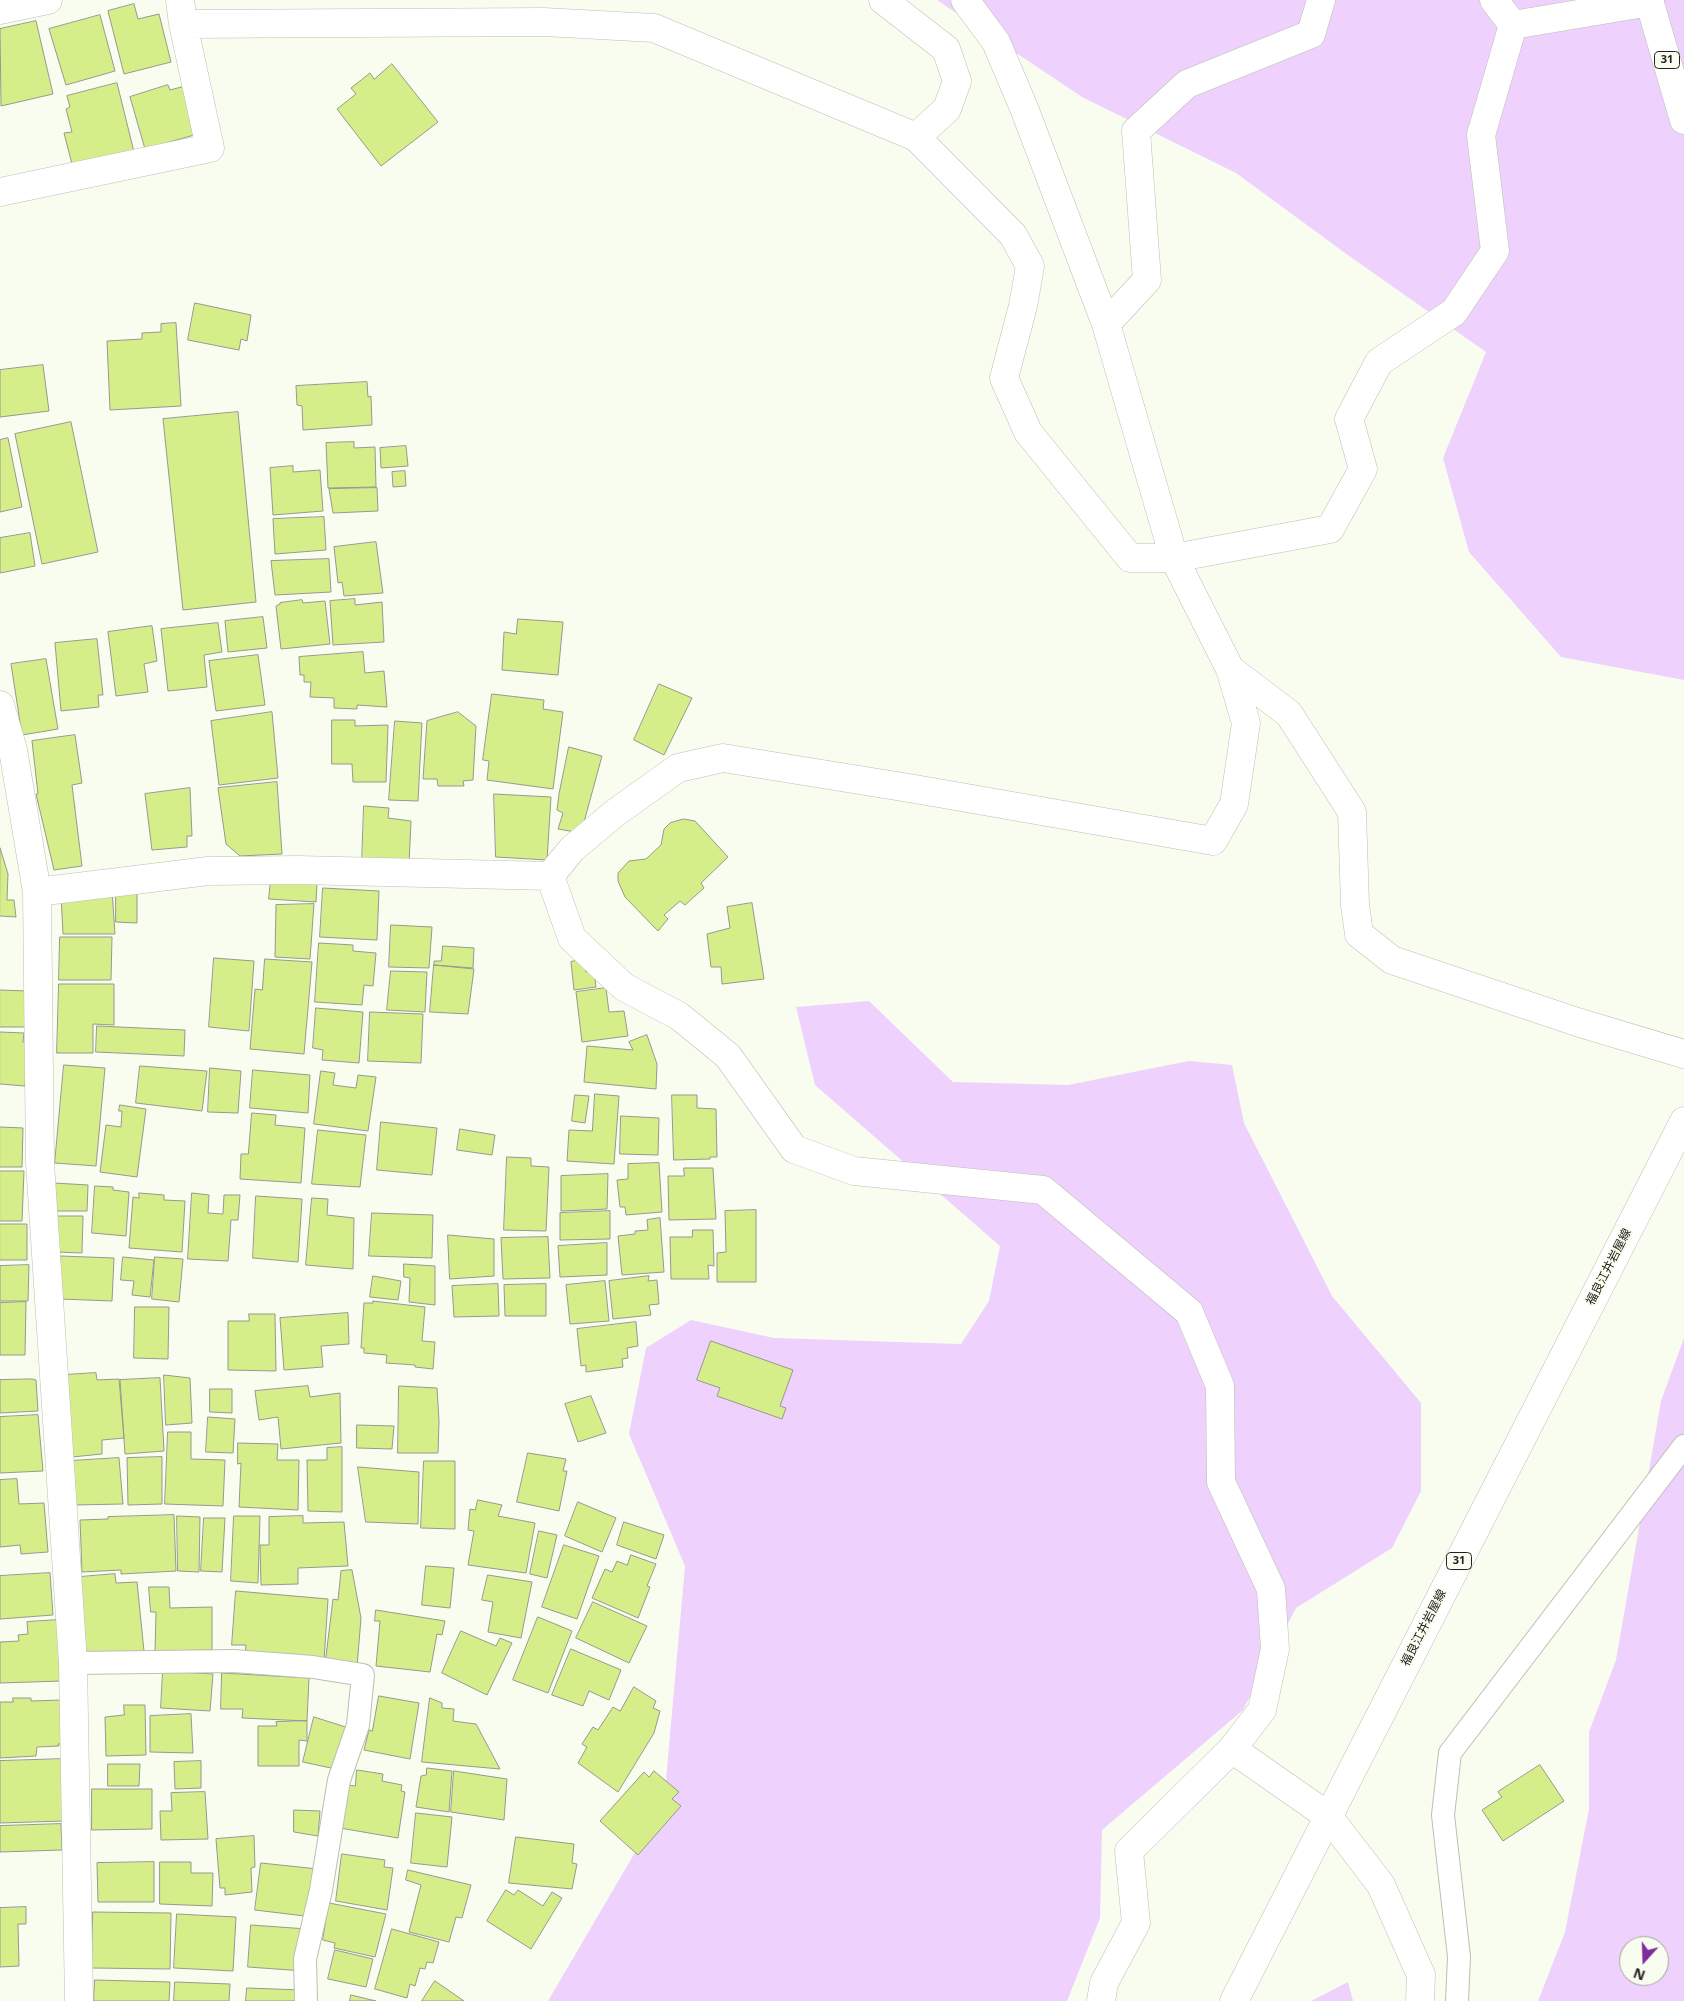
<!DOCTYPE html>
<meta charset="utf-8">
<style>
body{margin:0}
#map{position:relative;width:1684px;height:2001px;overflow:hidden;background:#f9fdf0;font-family:"Open Sans",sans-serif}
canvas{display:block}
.north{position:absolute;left:1619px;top:1936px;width:50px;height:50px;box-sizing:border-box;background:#f9fdf0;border:1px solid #a3a59c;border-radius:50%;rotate:200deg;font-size:14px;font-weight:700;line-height:20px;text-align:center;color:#21221d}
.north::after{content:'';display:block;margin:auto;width:18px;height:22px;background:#7d2d9d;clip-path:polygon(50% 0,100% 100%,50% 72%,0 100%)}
</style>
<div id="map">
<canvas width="1684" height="2001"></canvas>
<div class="north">N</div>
</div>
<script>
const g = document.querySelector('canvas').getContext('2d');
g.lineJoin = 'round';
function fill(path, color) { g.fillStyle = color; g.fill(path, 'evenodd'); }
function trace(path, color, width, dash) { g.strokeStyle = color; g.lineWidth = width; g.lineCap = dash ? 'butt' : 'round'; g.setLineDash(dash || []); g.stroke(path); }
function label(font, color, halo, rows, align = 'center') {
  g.font = font + ' "Open Sans","Noto Sans JP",sans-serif'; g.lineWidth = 4; g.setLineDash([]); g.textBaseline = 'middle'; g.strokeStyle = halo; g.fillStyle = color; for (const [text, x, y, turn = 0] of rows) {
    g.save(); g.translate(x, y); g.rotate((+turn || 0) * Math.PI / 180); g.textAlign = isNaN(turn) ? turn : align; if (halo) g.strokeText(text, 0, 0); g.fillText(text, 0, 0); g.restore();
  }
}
fill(new Path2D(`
 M937 0H1684V680L1561 657 1469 552 1443 458 1486 352 1352 258 1236 173 1082 97Z
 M869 1001 953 1082 1068 1085 1189 1061 1232 1065 1244 1123 1332 1296 1421 1403V1491L1392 1548 1296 1608 1243 1710 1102 1830 1100 1918 1067 2001H548L664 1803 685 1566 629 1434 646 1348 691 1320 774 1338 961 1344 989 1301 1000 1246 815 1085 796 1007Z
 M1684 1338V2001H1538L1565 1932 1589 1809V1732L1616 1660 1661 1401ZM1629 1946H1659V1976H1629Z
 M1348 1982 1353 2001H1311Z`), '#eed1fc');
const building = new Path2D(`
 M134 4 138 19 159 14 171 62 124 74 108 11Z
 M100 15 115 71 66 85 49 29Z
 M36 21 53 94 1 106 0 29Z
 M392 64 438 122 381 166 337 109 356 94 351 88 370 73 374 79Z
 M117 83 135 156 73 168 64 133 72 132 66 109 70 107 67 96Z
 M168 85 170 90 189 85 201 133 145 149 130 97Z
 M195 303 251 315 247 341 241 339 239 350 188 340Z
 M176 323 181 406 110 410 107 341 142 339V333L161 332V324Z
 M43 365 49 411 0 417V370Z
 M367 382 368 397 371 396 372 425 303 430 302 406 297 405 296 386Z
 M238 412 256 602 183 610 163 419Z
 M71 422 98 552 42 564 15 434Z
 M8 438 22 507 0 512V440Z
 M354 442V448L375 447 376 487 328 488 326 443Z
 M406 446 408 466 381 468 380 448Z
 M293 466V472L320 470 323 511 273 515 270 468Z
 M405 471 406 486 393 487 392 472Z
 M377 488 378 511 333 513 329 489Z
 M324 517 326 550 275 554 273 519Z
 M30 533 35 566 0 573V538Z
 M376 542 383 593 344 596 342 582 338 583 334 547Z
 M329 559 331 592 275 595 271 561Z
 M355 599V605L382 602 384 642 333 645 330 601Z
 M302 600 303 603 325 601 330 644 281 649 276 606 280 604V603Z
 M263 617 267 648 228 652 225 621Z
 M518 619 563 622 558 675 502 670 504 632 516 634Z
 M218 623 222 652 204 655 207 687 168 691 161 629Z
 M152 626 157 661 144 664 148 692 116 696 108 632Z
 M97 639 103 695H98L99 707 61 711 55 643Z
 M363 652 365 673 384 671 387 707 357 705V709L334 708V698L310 697 311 682H304V675H300L299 657Z
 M258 655 265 705 216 711 209 661Z
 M46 659 58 729 22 735 11 664Z
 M659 684 692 698 664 755 634 740Z
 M492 694 544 700 543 709 563 712 553 789 487 780 489 761 483 760Z
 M272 712 278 778 219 785 211 721Z
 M458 712 476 726 473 780 463 781 464 786H438L437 779H423L427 721Z
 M332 720H355V726L388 725 386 782H353L352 764H332Z
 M395 721 422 723 418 801 389 800Z
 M75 735 82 783 72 785 82 866 54 870 36 794H38L32 741Z
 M569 747 602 756 581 833 558 829 563 813 557 810 559 794Z
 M277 782 282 854 240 856 226 844 218 788Z
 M190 788 192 836H187V847L152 850 145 794Z
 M494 794 551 797 547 860 496 857Z
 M364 806 389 808 388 818 411 821 409 864 362 862Z
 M684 819 695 821 728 857 701 883 704 888 685 905 680 901 664 915 668 919 658 931 625 897 618 881V873L629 861 646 859 661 845 664 829 670 823Z
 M0 848 8 874 7 900H14L16 917 0 916Z
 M271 880 317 883 316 902 269 899Z
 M323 888 379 891 377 940 320 937Z
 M112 890 115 934H63L61 895Z
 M116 891H137V923L116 922Z
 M752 903 764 979 722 984 721 967H711L707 934 730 928 727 907Z
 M314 904 310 959 275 957 276 905Z
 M391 925 432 927 429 968 389 967Z
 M60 937H112L111 980H59Z
 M319 943 353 945V951L376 953 373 986 364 985 362 1005 315 1002Z
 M443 946 474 948 473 968 434 965V961H441Z
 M214 958 254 961 249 1031 209 1027Z
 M265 959 312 962 304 1054 250 1049 255 989 262 990Z
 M583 959 586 972 594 970 596 987 574 990 571 962Z
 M434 965 474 969 468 1014 430 1012Z
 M391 971 427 972 425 1012 387 1010Z
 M59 984H114V1025L93 1024V1053H57Z
 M606 988 609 1012 624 1011 628 1036 582 1042 576 992Z
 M0 990 28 991V1027H0Z
 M316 1008 363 1012 359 1063 322 1060 323 1050 313 1048Z
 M370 1012 423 1014 421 1063 368 1061Z
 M97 1026 185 1030 184 1056 96 1052Z
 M0 1032 24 1033 23 1042 28 1043 25 1086 0 1084Z
 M647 1035 657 1064 656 1089 584 1082 587 1046 633 1050 629 1042Z
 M64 1065 105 1068 96 1166 55 1163Z
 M140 1066 207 1071 202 1111 136 1103Z
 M210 1068 241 1071 238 1113 208 1112Z
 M253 1070 310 1075 308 1113 250 1108Z
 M321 1071 335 1073 333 1085 356 1088 358 1075 376 1077 368 1131 314 1124Z
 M595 1094 619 1096 614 1164 567 1161 569 1130 592 1131Z
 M575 1095 589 1096 585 1123 572 1121Z
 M672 1095H697V1108L716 1109 717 1157H710V1159L674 1160Z
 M120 1105 146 1109 137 1177 100 1172 106 1125 121 1127 122 1111H119Z
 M252 1113 276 1115 275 1125 305 1128 301 1183 240 1179 241 1154H248Z
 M621 1116 659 1118 658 1155 620 1154Z
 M381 1122 437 1128 432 1175 377 1170Z
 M0 1127 23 1128 22 1167H0Z
 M460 1129 495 1135 492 1155 457 1150Z
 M318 1130 366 1135 360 1187 312 1184Z
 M507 1157 531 1158V1166L549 1167 546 1231 504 1230Z
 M659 1163 662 1212 626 1215 625 1207H620L617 1180 628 1179V1164Z
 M684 1168H713L716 1219 669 1220 668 1176H684Z
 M0 1171H24L22 1221H0Z
 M608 1174 607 1209 561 1211V1176Z
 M54 1183 88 1185 87 1211H55Z
 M95 1186 113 1187V1190L129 1192 126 1236 92 1233Z
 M139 1193 164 1195V1200L185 1201 182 1252 129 1248 133 1197 139 1198Z
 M192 1193 209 1195 208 1213 223 1214 224 1195H240L238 1220H231L228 1261 188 1259Z
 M256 1196 302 1199 298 1262 253 1258Z
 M312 1198 328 1199 327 1215 354 1218 353 1269 306 1265Z
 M756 1210V1282H717V1253L726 1252 725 1211Z
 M610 1211V1239L560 1240V1213Z
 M372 1213 433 1215 432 1258 369 1256Z
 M54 1216H83L82 1253 56 1252Z
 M660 1218 664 1272 622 1275 618 1236 635 1234V1231L648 1230 647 1220Z
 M0 1224H27V1260H0Z
 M693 1230H713L714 1266 708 1265 709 1279H671L670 1237H692Z
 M448 1235 494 1239V1276L450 1279Z
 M548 1237 550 1278 503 1279 501 1238Z
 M607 1243V1275L560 1277 558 1246Z
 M61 1256 114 1258 112 1301 60 1299Z
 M123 1257 154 1260 150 1297 132 1295 134 1281 121 1280Z
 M155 1257 183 1259 179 1302 152 1299Z
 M404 1264 435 1266V1305L409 1302 410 1278 404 1277Z
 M29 1265 28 1301H0V1266Z
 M373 1276 401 1281 398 1300 370 1297Z
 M649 1276 648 1281 657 1280 659 1304 649 1305 651 1315 613 1319 609 1281Z
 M605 1281 609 1321 570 1324 566 1285Z
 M498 1284 499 1316 454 1317 452 1286Z
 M546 1284V1316H505L504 1285Z
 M373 1301 425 1307 422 1341 435 1342 433 1369 415 1367V1365L386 1363 387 1355 364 1353V1348H361L364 1303H373Z
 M26 1302 25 1355H0V1303Z
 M135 1307H169L168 1359 134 1358Z
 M348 1313 349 1344 321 1346 323 1367 284 1370 280 1318Z
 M249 1314H275L276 1371 228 1370V1321H249Z
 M636 1322 638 1346 627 1348 628 1358 622 1359 623 1367 586 1372V1365L581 1366 577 1329Z
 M711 1341 793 1370 780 1406 786 1408 782 1419 717 1396 720 1388 697 1380Z
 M96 1373 97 1380 119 1379 124 1438 102 1440V1454L72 1457 64 1375Z
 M164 1375 190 1378 192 1423 166 1425Z
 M160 1378 164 1451 125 1454 120 1380Z
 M32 1379 36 1380 38 1411 0 1413V1380Z
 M308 1386 310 1397 340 1393 341 1443 281 1449 278 1417 259 1420 255 1391Z
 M399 1386 437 1388 439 1421 438 1453H398Z
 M210 1389H232V1413L210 1412Z
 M591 1396 606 1433 578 1442 565 1404Z
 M38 1415 43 1471 0 1473V1417Z
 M208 1417 235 1419 233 1453 206 1452Z
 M357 1425 394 1426 392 1449 357 1448Z
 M168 1432H191V1459L225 1460 223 1506 165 1504Z
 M238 1443 278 1444 277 1460H299L298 1510 239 1507 241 1463 238 1464Z
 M342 1447V1512L308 1511 307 1460H327V1448Z
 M528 1453 566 1459 563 1471H567L559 1511 517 1502Z
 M162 1457V1504L128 1505 127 1458Z
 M119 1458 123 1504 73 1505 70 1461Z
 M424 1461H455V1529L421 1528Z
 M358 1467 419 1472 418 1524 366 1522Z
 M17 1479 19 1504 44 1503 48 1552 21 1554 20 1545 0 1547V1480Z
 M478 1500 502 1505 498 1516 535 1523 526 1573 468 1565 474 1531 468 1530 470 1509 475 1510Z
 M578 1502 616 1518 602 1552 565 1536Z
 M174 1515 176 1571 121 1574V1570L82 1572 80 1520 108 1519V1517Z
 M177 1516 200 1517 199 1572 178 1571Z
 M234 1516H260L258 1583 231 1581Z
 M303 1516V1523L344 1522 348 1566 298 1568V1584L261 1585 260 1545H269V1517Z
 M204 1518H225L222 1572 201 1571Z
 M624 1522 664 1535 656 1559 617 1545Z
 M539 1531 557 1535 547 1578 530 1574Z
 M564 1545 599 1556 577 1619 542 1607Z
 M631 1555 656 1564 647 1586 650 1587 638 1618 592 1598 605 1569 612 1572 617 1561 627 1565Z
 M426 1566 454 1568 450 1608 422 1605Z
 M352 1570 361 1618 357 1667 325 1664 333 1599 338 1600 341 1571Z
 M50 1573 53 1615 0 1619V1576Z
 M115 1574 116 1583 137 1582 144 1651 86 1653 80 1577Z
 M488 1575 532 1582 521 1638 488 1632 493 1602 482 1600Z
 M149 1587H169L170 1608 212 1607V1650L155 1651 156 1612H151Z
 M236 1591 328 1599 324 1661 245 1655 246 1645H232Z
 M593 1602 647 1626 629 1663 576 1638Z
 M376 1610 445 1621 442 1635 437 1634 430 1672 376 1666 380 1621H375Z
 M538 1617 572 1631 548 1693 513 1680Z
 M58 1620 62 1681 0 1683V1642L19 1641 18 1635 28 1634 27 1622Z
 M461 1631 496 1646 500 1638 512 1643 487 1695 442 1673Z
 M571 1649 621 1670 609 1700 589 1691 583 1706 552 1695Z
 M163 1671 213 1674 210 1711 161 1708Z
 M222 1673 309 1678 307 1721 242 1718 243 1709H221Z
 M634 1687 656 1701 653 1708 660 1711 654 1733 618 1792 578 1763 587 1747 582 1744 593 1727 598 1730 613 1707 620 1711Z
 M379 1696 419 1703 410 1759 364 1750 369 1730 372 1731Z
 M13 1698H31V1701L61 1700 62 1744H58L59 1746 37 1747 36 1756 0 1758V1702H13Z
 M430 1698 442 1703V1708L454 1709 453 1721 476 1724 500 1769 422 1762Z
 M124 1705H145L146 1755 106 1756 105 1717 124 1715Z
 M191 1714 193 1753 150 1752V1716Z
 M314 1717 352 1729 340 1770 303 1762Z
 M307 1721V1741L299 1740V1766H258V1726H277L276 1722Z
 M64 1759V1821L0 1823V1761Z
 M201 1761V1788L175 1789 174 1762Z
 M108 1764H140L139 1786H108Z
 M1540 1765 1564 1801 1503 1841 1482 1810 1502 1797 1498 1792Z
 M427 1768 452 1771 449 1812 416 1807 421 1776 426 1775Z
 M357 1770 383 1774 382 1781 402 1785 401 1791 405 1792 398 1838 340 1828 348 1785 355 1786Z
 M454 1771 507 1779 504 1820 451 1812Z
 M654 1771 679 1792 672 1799 681 1806 638 1855 600 1821 644 1772 649 1777Z
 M92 1789H152V1829L92 1830Z
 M205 1792 208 1839 161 1840 160 1811H172L171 1793Z
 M294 1810 320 1811 318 1836 294 1832Z
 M416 1813 452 1817 447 1867 411 1863Z
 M61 1824 62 1850 0 1852V1826Z
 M254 1836 255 1867 251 1868 252 1892 225 1895V1888H220L216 1839Z
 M516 1837 574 1844 572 1863 577 1864 572 1889 509 1883Z
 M342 1854 385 1860 384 1867 393 1868 387 1910 336 1901Z
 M154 1862V1902H98L97 1863Z
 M160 1862H191V1873H213L212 1906 160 1904Z
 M261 1863 318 1869 313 1917 255 1910Z
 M408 1870 471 1885 462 1918 456 1917 449 1942 409 1932 421 1885 406 1880Z
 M506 1890 514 1895 518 1890 543 1906 552 1892 562 1898 531 1949 487 1921Z
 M329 1903 386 1914 375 1957 334 1948 335 1943 323 1940Z
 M26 1907V1924H18L19 1966 0 1967V1908Z
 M93 1912 171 1913 170 1969 92 1968Z
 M177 1914 236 1917 233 1971 174 1968Z
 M251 1925 307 1929 304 1971 248 1967Z
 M392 1929 439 1942 433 1963 427 1962 425 1969 420 1968 415 1986 410 1984 407 1998 375 1989Z
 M335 1950 373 1959 366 1987 328 1979Z
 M95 1980 170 1982 169 2001H94Z
 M435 1981 464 2001H422Z
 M175 1982 230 1984 229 2001H174Z
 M247 1988 302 1990V2001H246Z
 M351 1995 376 2001H350Z`);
fill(building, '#d6ee89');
trace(building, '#96998e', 1);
const lane = new Path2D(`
 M73 1663 234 1661 313 1667 363 1675 358 1725 339 1780 321 1890 305 1959 306 2001
 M1457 2001 1459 1957 1443 1815 1450 1753 1684 1446`);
const street = new Path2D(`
 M0 10 48 0
 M183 24 544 22 654 28 916 137 947 109 957 81 946 49 883 0
 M1513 25 1650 2
 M916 137 1013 235 1030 266 1023 306 1004 378 1028 432 1130 558H1174L1330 529 1363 469 1349 419 1379 362 1454 312 1495 251 1481 135 1513 25 1494 0
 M0 192 210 148 183 24 180 0
 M1106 324 1147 280 1136 131 1187 84 1311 34 1321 0
 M1230 669 1289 714 1352 812 1355 905 1359 934 1392 960 1577 1022 1684 1054
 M0 705 13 750 37 892 40 1163 73 1663 79 2001
 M550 876 572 849 615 813 678 768 723 758 915 789 1213 841 1234 804 1246 723 1230 669 1174 558 1106 324 1024 108 996 42 965 0
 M550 876 572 938 624 987 679 1016 728 1056 794 1149 854 1171 1043 1190 1189 1312 1220 1386 1221 1482 1271 1589 1275 1649 1262 1710 1232 1749
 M37 892 208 871 298 870 550 876
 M1101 2001 1104 1983 1136 1923 1129 1851 1232 1749 1328 1816 1381 1885 1421 1975 1420 2001`);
const primary = new Path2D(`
 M1649 0 1684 120
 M1234 2001 1684 1121`);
trace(lane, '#bcbfb3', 24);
trace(street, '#bcbfb3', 29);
trace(primary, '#bcbfb3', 29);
trace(lane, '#fff', 22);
trace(street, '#fff', 28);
trace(primary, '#fff', 28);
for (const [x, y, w] of [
 [1667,60,25],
 [1459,1561,25]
]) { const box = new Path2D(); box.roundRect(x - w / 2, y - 8.5, w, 17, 4); g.fillStyle = '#f9fdf0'; g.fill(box); trace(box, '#21221d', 1); }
label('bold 11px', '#21221d', null, [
 ["31",1667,60],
 ["31",1459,1561]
]);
label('12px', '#21221d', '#f9fdf0', [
 ["福良江井岩屋線",1609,1267,-63],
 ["福良江井岩屋線",1424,1628,-63]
]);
</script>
